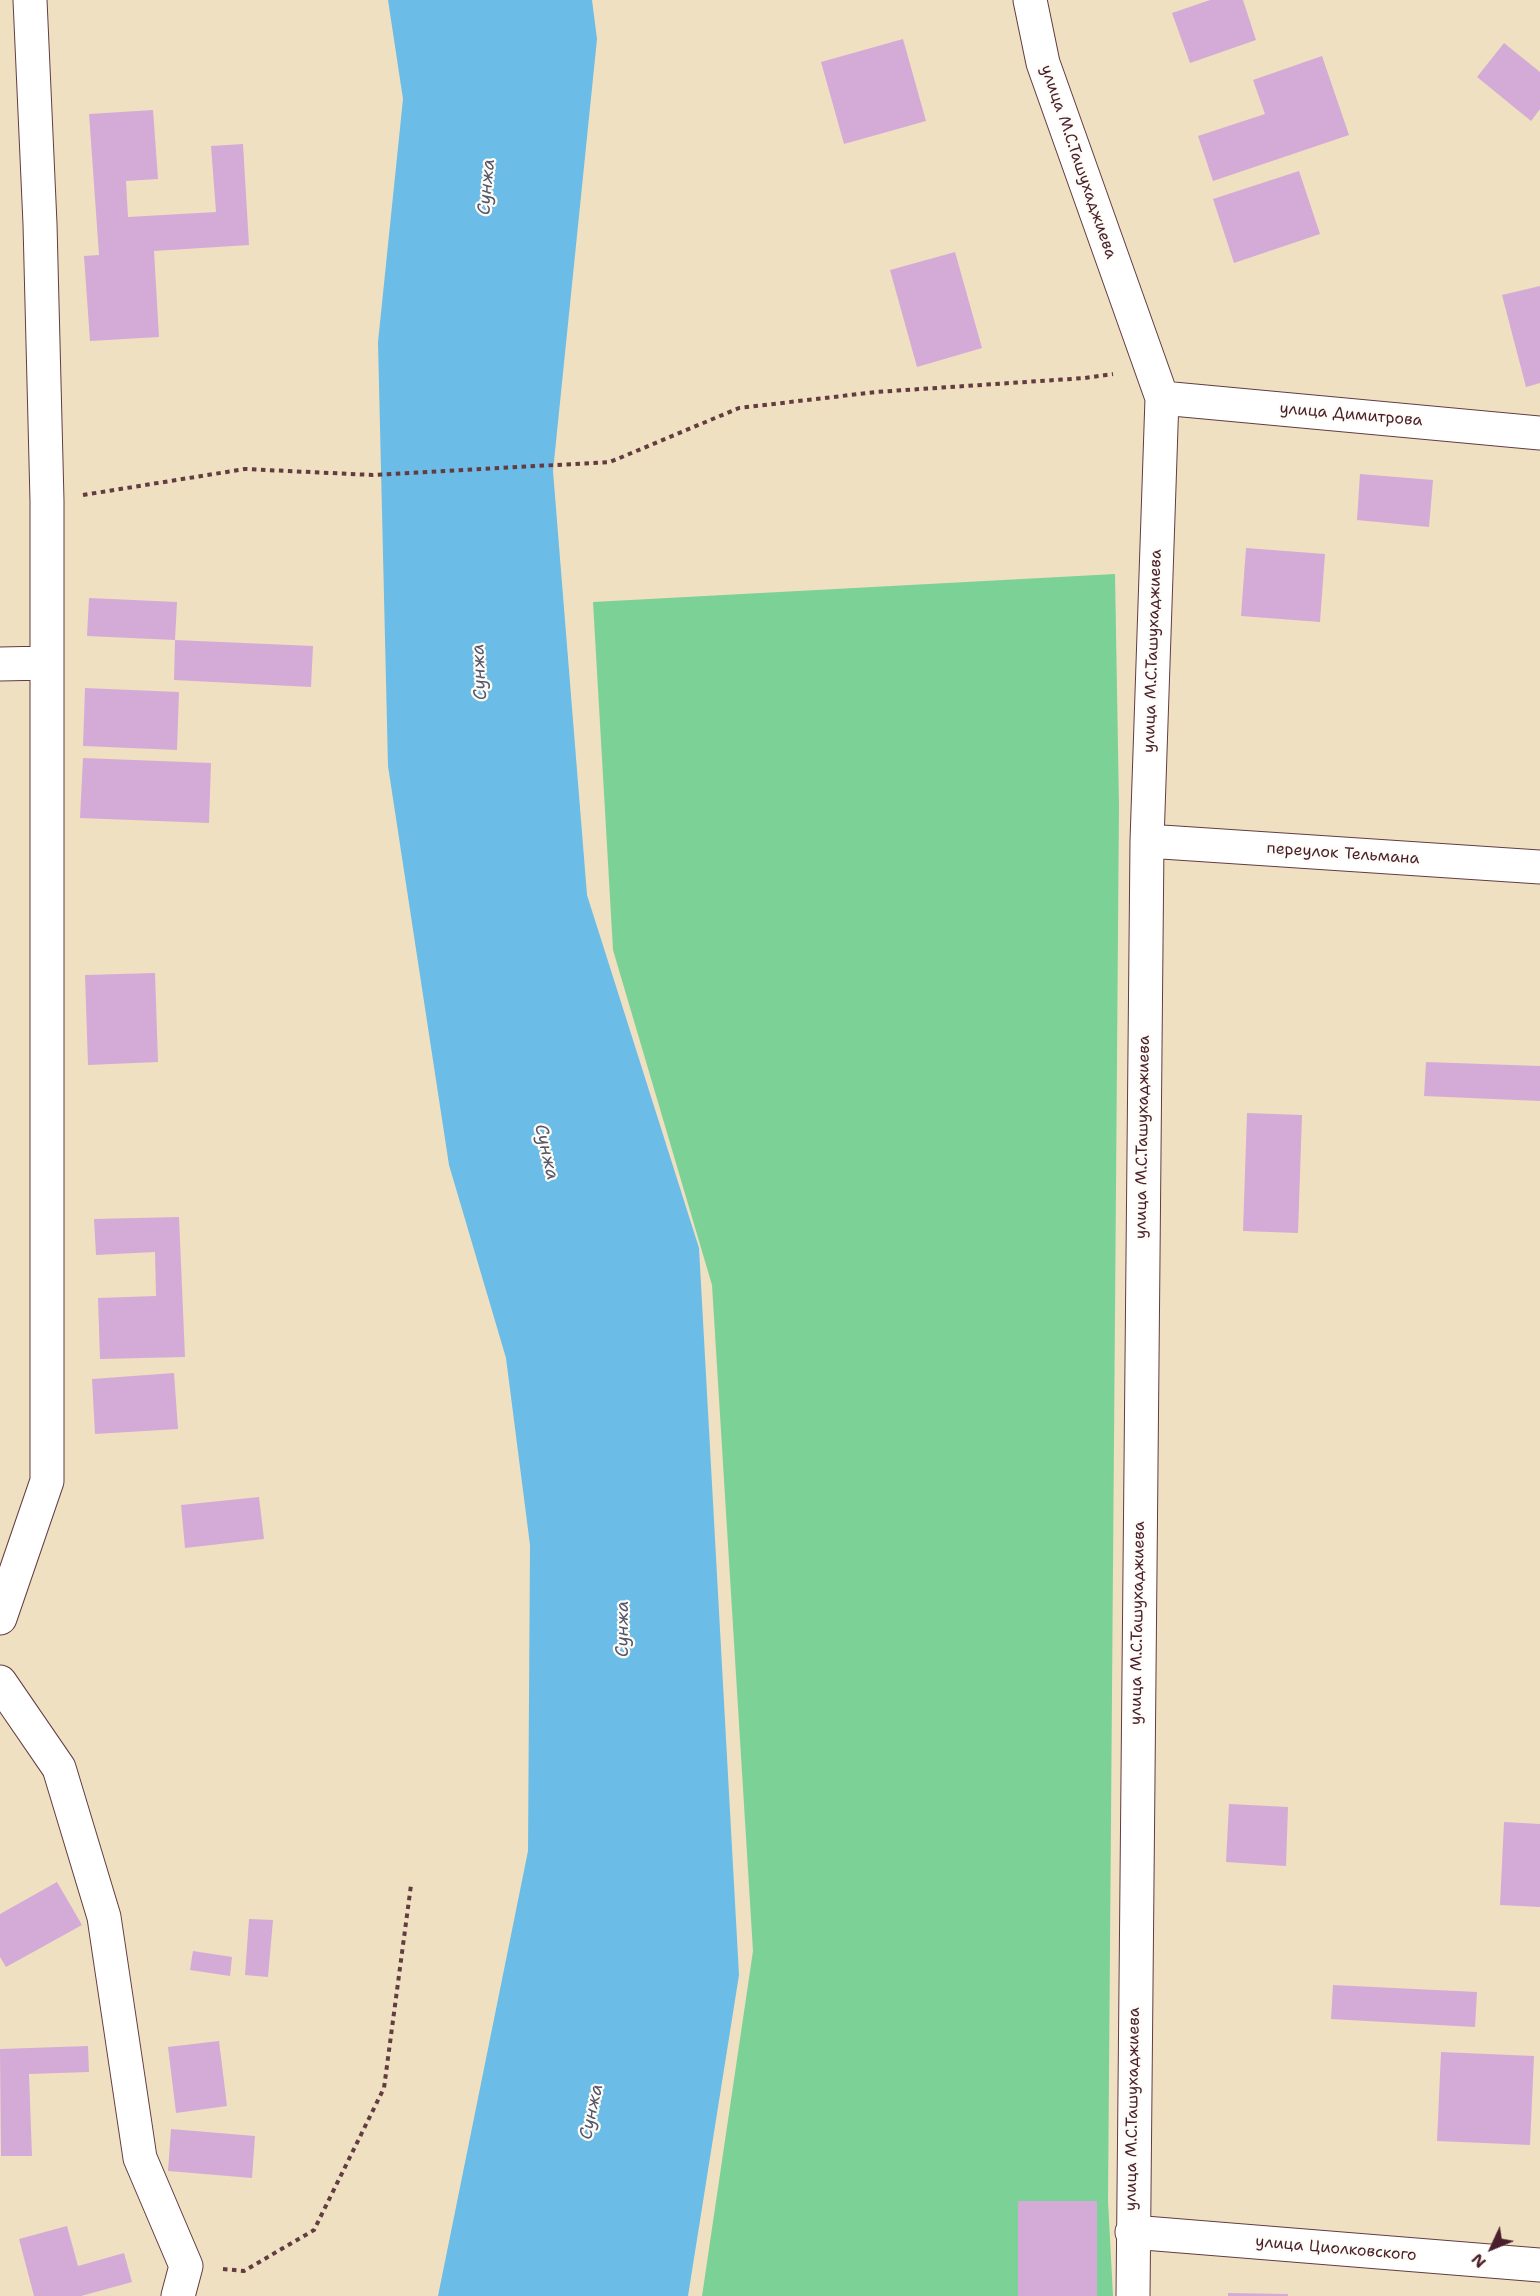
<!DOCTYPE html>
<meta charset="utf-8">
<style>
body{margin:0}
#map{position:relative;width:1540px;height:2296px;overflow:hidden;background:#efe0c1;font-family:"Shantell Sans",sans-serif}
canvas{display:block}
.north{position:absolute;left:1462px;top:2218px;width:60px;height:60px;-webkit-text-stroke:4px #fdfcf7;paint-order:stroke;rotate:226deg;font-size:16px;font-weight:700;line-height:24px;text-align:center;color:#4a1f2b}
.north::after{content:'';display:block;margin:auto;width:21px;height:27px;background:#4a1f2b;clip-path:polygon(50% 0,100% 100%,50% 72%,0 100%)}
</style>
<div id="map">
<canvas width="1540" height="2296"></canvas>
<div class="north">N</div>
</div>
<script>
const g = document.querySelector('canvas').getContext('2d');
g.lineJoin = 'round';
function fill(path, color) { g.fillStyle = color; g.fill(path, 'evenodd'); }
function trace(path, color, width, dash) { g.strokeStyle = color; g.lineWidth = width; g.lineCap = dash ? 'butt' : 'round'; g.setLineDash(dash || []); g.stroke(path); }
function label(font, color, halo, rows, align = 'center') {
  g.font = font + ' "Shantell Sans",sans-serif'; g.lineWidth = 4.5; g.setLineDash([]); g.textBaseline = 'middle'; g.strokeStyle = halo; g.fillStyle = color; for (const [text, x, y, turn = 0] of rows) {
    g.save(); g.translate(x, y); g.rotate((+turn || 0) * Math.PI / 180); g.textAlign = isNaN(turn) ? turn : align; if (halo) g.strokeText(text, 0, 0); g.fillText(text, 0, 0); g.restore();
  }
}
fill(new Path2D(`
 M1115 574 1119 805 1108 2200 1113 2296H702L753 1951 712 1285 613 950 593 602Z`), '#7cd296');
fill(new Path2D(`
 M388 0H592L597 39 553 471 587 895 699 1248 739 1975 688 2296H438L528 1851 530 1545 506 1358 449 1165 388 766 378 342 403 99Z`), '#6bbce6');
fill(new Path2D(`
 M1210 0H1243L1256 40 1190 63 1172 13Z
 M903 39 926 121 844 144 821 62Z
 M1504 43 1540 72V109L1531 121 1477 77Z
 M1322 56 1349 135 1213 181 1198 136 1265 114 1253 80Z
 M153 110 158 179 126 181 128 217 216 212 211 146 243 144 249 245 154 251 159 337 90 341 84 256 99 255 89 114Z
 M1299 171 1320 234 1234 263 1213 199Z
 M955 252 982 348 917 367 890 270Z
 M1540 286V383L1526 387 1502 295Z
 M1360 474 1433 480 1429 527 1357 520Z
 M1246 548 1325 554 1320 622 1241 616Z
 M89 598 177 602 175 640 87 636Z
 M175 640 313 646 311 687 174 680Z
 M85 688 179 692 177 750 83 746Z
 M83 758 211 763 209 823 80 818Z
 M155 973 158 1062 88 1065 85 975Z
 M1426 1062 1540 1066V1101L1424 1096Z
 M1247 1113 1302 1115 1298 1233 1243 1231Z
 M179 1217 185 1357 100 1359 98 1298 156 1296 155 1252 96 1255 94 1219Z
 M174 1373 178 1429 95 1434 92 1379Z
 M259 1497 264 1539 185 1548 181 1505Z
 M1229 1804 1288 1807 1286 1866 1226 1862Z
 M1504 1822 1540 1824V1907L1500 1905Z
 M57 1882 82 1925 6 1967 0 1957V1914Z
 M249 1919 273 1920 268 1977 245 1975Z
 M193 1951 232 1957 230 1976 190 1970Z
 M1333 1985 1477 1992 1475 2027 1331 2019Z
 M219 2041 227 2106 176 2113 168 2047Z
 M88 2046 89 2072 29 2074 32 2156H1L0 2049Z
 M1441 2052 1534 2056 1530 2145 1437 2141Z
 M171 2129 255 2136 252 2178 168 2171Z
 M1018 2201H1097V2296H1018Z
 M67 2226 78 2266 124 2253 132 2282 81 2296H34L19 2239Z
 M1228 2293 1288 2294V2296H1228Z`), '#d4abd7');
const minor = new Path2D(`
 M1030 0 1043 63 1162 398 1147 841 1133 2296
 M1162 398 1540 433
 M0 664 47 663
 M1147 841 1540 867
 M0 1618 47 1481V501L40 224 30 0
 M0 1682 59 1768 104 1917 140 2158 186 2266 178 2296
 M1132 2232 1540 2265`);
trace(minor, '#633c42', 35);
trace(new Path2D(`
 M83 495 245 469 373 475 610 462 739 408 876 392 1085 378 1113 374
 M223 2269 244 2271 314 2230 384 2088 411 1885`), '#633c42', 4, [4.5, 4.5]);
trace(minor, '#fff', 33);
label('16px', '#4a1f2b', '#fdfcf7', [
 ["улица М.С.Ташухаджиева",1078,162,71],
 ["улица Димитрова",1351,415,5],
 ["улица М.С.Ташухаджиева",1153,651,-88],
 ["переулок Тельмана",1343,854,4],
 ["улица М.С.Ташухаджиева",1143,1137,-89],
 ["улица М.С.Ташухаджиева",1138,1623,-89],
 ["улица М.С.Ташухаджиева",1133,2109,-89],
 ["улица Циолковского",1336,2249,5]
]);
label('italic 18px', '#56566c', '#fdfcf7', [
 ["Сунжа",487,187,-85],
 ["Сунжа",480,672,-93],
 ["Сунжа",546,1152,77],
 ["Сунжа",623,1629,-90],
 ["Сунжа",592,2112,-78]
]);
</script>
